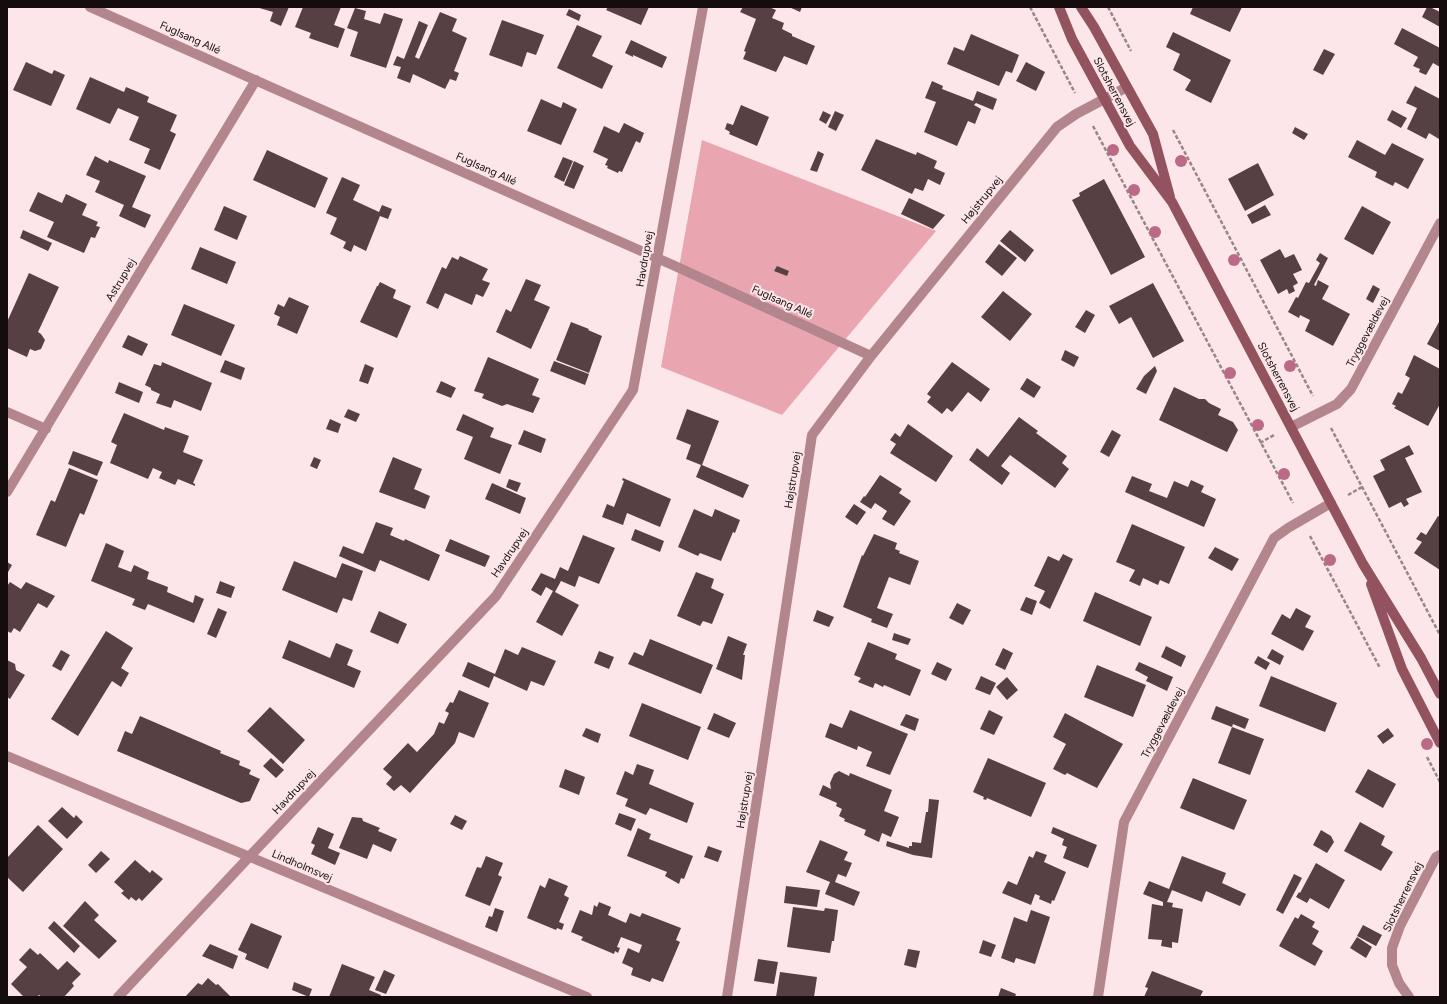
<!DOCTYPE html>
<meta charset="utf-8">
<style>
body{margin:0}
#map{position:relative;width:1447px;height:1004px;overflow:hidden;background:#fde6e9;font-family:Figtree,sans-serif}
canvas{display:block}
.frame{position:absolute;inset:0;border:8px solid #150c0e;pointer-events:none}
</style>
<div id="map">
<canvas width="1447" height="1004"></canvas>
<div class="frame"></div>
</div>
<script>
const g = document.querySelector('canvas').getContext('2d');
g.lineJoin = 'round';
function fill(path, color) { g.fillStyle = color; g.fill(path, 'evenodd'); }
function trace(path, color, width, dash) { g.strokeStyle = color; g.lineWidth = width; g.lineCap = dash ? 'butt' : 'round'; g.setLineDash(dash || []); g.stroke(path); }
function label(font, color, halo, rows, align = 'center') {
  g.font = font + ' Figtree,sans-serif'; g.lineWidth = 4; g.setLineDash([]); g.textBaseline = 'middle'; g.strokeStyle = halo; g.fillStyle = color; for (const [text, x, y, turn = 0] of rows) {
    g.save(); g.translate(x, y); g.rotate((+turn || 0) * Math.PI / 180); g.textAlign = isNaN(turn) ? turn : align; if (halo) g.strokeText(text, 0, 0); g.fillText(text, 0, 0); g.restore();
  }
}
fill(new Path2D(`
 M702 140 936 231 782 415 661 367Z`), '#e9a5b0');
fill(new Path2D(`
 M256 7H289L281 26 270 21 273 12Z
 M303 7H341L334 25 345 29 338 48 309 38 311 33 295 27Z
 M608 7H649L641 25 606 10Z
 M743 7H769L776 10 772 18 784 23 782 29 792 34V36L815 46 807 65 784 56 776 72 743 59 746 52 744 51 756 19 740 12Z
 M789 7H802L800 12Z
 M1193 7H1242L1230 32 1190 14Z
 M1427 7H1430L1440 12V27L1422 17Z
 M355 8 366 11 364 19 380 24 384 13 403 19 386 68 350 56 358 32 347 28Z
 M569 9 581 15 579 21 566 15Z
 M440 12 457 19 452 31 467 38 454 71 459 73 456 81 450 79 445 89 413 74 410 83 397 78 401 67 393 65 397 56 404 59 419 21 428 25 415 57 419 59Z
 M502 20 544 35 536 55 527 52 522 67 489 55Z
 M577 25 602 36 592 56 613 66 602 89 557 68Z
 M1402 28 1440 48V67L1433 63 1426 75 1419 72 1420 69 1413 66 1418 57 1394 44Z
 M1173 32 1231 60 1211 103 1185 90 1191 80 1173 70 1180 54 1166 47Z
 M971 34 1019 55 1012 73 1006 71 999 86 947 64 954 47 964 51Z
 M631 40 667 57 662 68 633 55V57L625 53Z
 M1324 49 1335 54 1323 75 1313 70Z
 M26 62 52 74 54 70 65 75 51 106 13 90Z
 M1026 62 1045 72 1036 91 1016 81Z
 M90 77 124 92 126 87 138 92 149 97 147 102 177 115 170 131 176 134 160 170 144 163 150 149 129 140 139 117 118 108 110 124 76 109Z
 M932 81 943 86 942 89 973 101 977 91 997 99 993 110 976 103 974 105 981 109 975 124 968 121 957 146 924 132 936 102 925 98Z
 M1415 86 1440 99V136L1439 139 1429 133 1426 139 1407 129 1417 108 1406 103Z
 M541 99 561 108 563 102 577 109 561 145 527 131Z
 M741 105 769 117 757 146 729 134 730 132 725 129 727 123 733 125Z
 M1392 110 1407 118 1401 128 1387 120Z
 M823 111 831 115 826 124 819 120Z
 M835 111 844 115 836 131 828 127Z
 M624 123 644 133 640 143 636 141 622 172 619 171 618 173 607 168 608 166 605 165 608 159 593 152 604 126 619 133Z
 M1295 127 1308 134 1304 140 1292 133Z
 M876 139 916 155 917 152 937 161 934 168 945 173 940 185 928 179 923 191 915 188 912 194 861 170Z
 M1357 140 1385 155 1392 143 1424 159 1408 189 1395 182 1393 186 1375 177 1377 172 1348 157Z
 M267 150 328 178 315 208 253 180Z
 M818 151 824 154 817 172 810 170Z
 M95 156 108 163 109 160 146 176 132 207 151 215 145 228 119 216 124 205 95 192 100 181 86 175Z
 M563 157 573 161 564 182 554 177Z
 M574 161 584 166 574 189 564 185Z
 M1258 163 1274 195 1245 211 1228 179Z
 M342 177 360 185 353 200 379 212 382 205 392 209 388 219 380 216 366 251 354 245 351 252 343 248 346 242 330 234 337 218 326 213Z
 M1104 179 1145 257 1111 275 1072 200 1080 196 1079 193Z
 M38 192 62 203 66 194 87 204 82 215 98 222 96 226 100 227 95 238 91 237 84 253 47 237 54 222 29 211Z
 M909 198 945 215 933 229 901 214Z
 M1265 205 1271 215 1252 224 1247 215Z
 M224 206 247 216 237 240 214 230Z
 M1362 206 1391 222 1373 255 1344 239Z
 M23 230 52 243 48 251 20 238Z
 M1010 230 1034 250 1025 262 1000 241Z
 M999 244 1017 258 1002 276 985 262Z
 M200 247 236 262 227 284 191 269Z
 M1280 249 1285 258 1294 254 1302 270 1293 274 1298 283 1293 286 1295 291 1289 294 1287 289 1278 294 1260 260Z
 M1320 253 1328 258 1314 285 1316 286 1318 280 1329 286 1322 299 1350 314 1333 346 1305 331 1310 320 1300 315 1299 318 1288 312 1296 297 1298 298 1306 282 1309 283 1320 263 1316 260Z
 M460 256 488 269 482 280 490 283 483 297 476 294 472 305 445 293 438 309 426 303 442 267 446 269 452 257 458 260Z
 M777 266 789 271 787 276 774 271Z
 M29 273 59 287 38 332 41 334 45 340 41 349 35 351 30 349 27 357 7 348V322Z
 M526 279 541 285 534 300 550 307 531 349 496 332 506 309 511 312Z
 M380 282 396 290 393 298 411 306 397 338 360 322 377 286H378Z
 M1153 283 1184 341 1153 358 1131 317 1119 324 1109 306Z
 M1373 285 1380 289 1373 303 1366 299Z
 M1003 291 1032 314 1010 341 981 317Z
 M289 297 309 306 297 334 277 325 280 317 274 314 278 304 284 307Z
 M184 304 235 325 221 356 171 335Z
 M1086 310 1095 315 1085 333 1075 327Z
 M1440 320V351L1427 344Z
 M571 322 589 329 588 330 602 336 589 373 556 360Z
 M128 335 148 344 142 356 122 347Z
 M1065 350 1079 357 1074 367 1061 360Z
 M1414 355 1440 369V404L1428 426 1394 408 1396 406 1392 404 1398 392 1402 394 1410 378 1405 375Z
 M488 357 539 379 532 395 540 398 533 413 507 404 502 406 482 398 484 394 474 391Z
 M225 360 245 368 241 380 220 372Z
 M554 361 589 374 585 385 550 371Z
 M162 362 212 383 201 411 174 400 171 408 156 403 160 394 151 390V388L145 385 154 364 161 366Z
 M952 362 990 389 981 402 968 392 952 412 947 408 942 414 927 402 931 397 927 394Z
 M365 364 374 368 368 384 359 381Z
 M1155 366 1157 371 1146 394 1136 389 1144 376Z
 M1027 378 1041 387 1034 398 1020 389Z
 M441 381 456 388 451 398 436 392Z
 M119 382 143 392 139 403 115 393Z
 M1174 387 1199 399H1205L1209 403 1221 409 1218 415 1233 422 1238 430 1227 452 1159 420Z
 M348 409 360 414 356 422 344 417Z
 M687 409 719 421 702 465 749 485 743 498 696 477 701 465 686 459 691 445 676 439Z
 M124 413 164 430 165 427 189 436 183 452 203 460 193 483 195 484V486L178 479 175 485 159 478 162 472 153 468 148 479 110 463 117 445 111 442Z
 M463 414 494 428 490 437 512 445 500 474 464 459 473 437 456 430Z
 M1019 417 1038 431 1036 433 1067 456 1062 463 1069 469 1055 488 1010 455 1001 466 1010 473 1002 485 969 460 977 448 988 457Z
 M330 419 341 424 338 433 326 429Z
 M908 424 953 456 936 482 890 453 896 444 890 440 895 433 900 437Z
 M524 430 546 439 541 453 518 444Z
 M1112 430 1121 435 1109 457 1100 452Z
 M1409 445 1414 454 1405 458 1422 492 1406 499 1409 504 1404 507 1401 502 1389 508 1373 476 1385 470 1380 460Z
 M73 451 103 462 97 476 68 464Z
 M314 457 321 460 317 469 310 466Z
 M393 457 422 469 414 489 430 496 425 509 379 492Z
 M69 468 98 480 84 515 80 513 66 547 36 535 51 500 55 502Z
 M880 475 902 489 899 493 911 501 894 526 882 519 887 511 875 503 871 509 860 502 864 496 865 497Z
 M1132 476 1152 484 1149 491 1167 498 1174 481 1188 487 1191 480 1204 486 1201 492 1216 499 1204 527 1125 492Z
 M623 478 671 499 660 527 627 513 623 525 602 517 607 504 614 507 624 481 622 480Z
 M509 479 521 483 517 492 506 487Z
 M492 483 526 498 520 514 485 499Z
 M854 504 866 512 857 525 845 517Z
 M694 509 712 517 715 509 740 520 735 533 733 532 721 561 700 553 698 556 678 547Z
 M1438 516 1440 517V570L1414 553 1422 542 1416 539 1421 532 1426 535Z
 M376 522 393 528 390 535 404 541 405 539 440 555 429 581 380 560 375 572 339 556 343 546 363 554Z
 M1132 524 1185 547 1169 584 1160 580 1158 585 1143 578 1140 586 1129 581 1135 570 1116 562Z
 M635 529 664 541 660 552 631 540Z
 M874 534 897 543 895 549 900 551 899 553 919 561 910 585 889 577 877 608 893 614 887 628 871 622 872 619 843 607 862 555 863 556Z
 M583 535 615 548 599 584 579 576 575 587 561 581 555 592 579 605 562 636 536 622 553 591 546 587 541 596 531 590 541 573 555 579 560 567 568 571Z
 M450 539 490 556 485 567 445 551Z
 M106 543 124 551 118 567 131 572 134 565 149 572 147 579 168 587 167 592 193 603 195 595 204 599 194 623 148 604 145 610 132 605 135 599 91 581Z
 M1215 547 1239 559 1232 571 1208 558Z
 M1063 554 1073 559 1050 609 1039 603 1045 591 1034 586 1048 556 1059 561Z
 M294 561 336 578 342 563 363 571 352 601 343 598 337 613 282 590Z
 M7 562 12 565 7 574Z
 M696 572 714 579 711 588 724 594 712 624 703 621 700 626 677 616Z
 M220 581 235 587 231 598 216 593Z
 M10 582 21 589 26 582 55 596 47 608 38 603 20 632 14 628 11 633 7 631V586Z
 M1095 592 1152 617 1140 646 1083 621Z
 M1026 597 1037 601 1032 615 1020 610Z
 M957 603 971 610 963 625 949 618Z
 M218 608 227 612 216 638 207 634Z
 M1296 608 1311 616 1305 627 1314 631 1303 651 1271 634 1282 614 1290 619Z
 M817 610 834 617 829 627 813 621Z
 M379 611 407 624 398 644 370 632Z
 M106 631 133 648 121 668 129 673 121 687 112 681 78 736 51 719Z
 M894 633 911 639 908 645 892 640Z
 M728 636 747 644 743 655H745L742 680 716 669Z
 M650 639 713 665 701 694 628 664 634 652 643 656Z
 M289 640 330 658 336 643 353 650 347 665 361 671 354 688 282 658Z
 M868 642 897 654 895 659 921 670 910 696 884 685 883 687 875 683 873 688 858 682 861 678 854 675Z
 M1166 646 1186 656 1181 667 1161 657Z
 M522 647 556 661 544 686 531 681 527 691 494 676 489 688 462 676 468 662 495 674 505 649 518 655Z
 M1003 648 1013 653 1005 670 995 665Z
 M1272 649 1284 656 1280 665 1267 658Z
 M61 650 70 655 61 671 52 666Z
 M599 651 614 657 609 669 594 663Z
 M1258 656 1270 663 1266 670 1254 663Z
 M7 660 15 664 16 670 25 675 10 699 7 697Z
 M937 662 952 669 946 681 931 674Z
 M1139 662 1173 677 1167 691 1146 681 1148 677 1135 670Z
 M1097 665 1146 685 1133 717 1084 697Z
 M981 676 996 683 990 695 975 689Z
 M1271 676 1337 703 1325 732 1259 706Z
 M1007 677 1018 690 1007 700 996 687Z
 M459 690 489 703 474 738 459 732 455 743 410 793 401 785 394 791 386 784 392 777 383 769 408 743 417 752 434 734 439 722 444 724 449 713 445 711 450 702 453 703Z
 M642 703 701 727 688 760 629 736Z
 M1216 706 1249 719 1245 729 1233 724 1232 727 1211 719Z
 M270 707 305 740 283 764 247 731Z
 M850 710 908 734 890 775 866 766 872 752 858 746 857 750 825 737 830 723 842 728Z
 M989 710 1003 717 994 735 980 729Z
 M714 713 736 723 729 738 707 729Z
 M1065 713 1123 744 1097 788 1067 773 1065 775 1053 769 1066 744 1053 737Z
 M906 714 919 719 915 731 900 725Z
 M140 716 221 751 220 753 240 761 239 765 251 770 249 774 260 779 250 801 241 803 117 751 125 731 132 734Z
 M1232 727 1264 739 1250 775 1218 763Z
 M586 728 601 734 598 743 582 736Z
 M1388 728 1394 736 1383 744 1377 736Z
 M271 758 284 770 276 778 263 766Z
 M988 758 1046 783 1031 817 987 798 986 800 983 799 984 797 973 792Z
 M637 764 654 770 649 784 694 803 687 823 650 808 646 815 625 806 628 799 616 794 625 771 633 775Z
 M565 769 585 777 579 795 559 787Z
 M1368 769 1396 784 1383 808 1355 792Z
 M839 771 849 776 850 773 892 790 884 811 899 817 891 837 882 833 879 842 864 835 866 830 844 821 845 819 839 816 842 809 836 806 837 803 819 795 823 785 831 789 830 783 834 774Z
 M1193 778 1247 800 1234 830 1180 808Z
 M929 799 939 800 932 858 913 855 886 846 887 841 909 848V846H912V842L921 843 926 812H928Z
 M62 807 74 818 76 815 83 822 67 839 48 821Z
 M619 813 636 819 631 831 615 824Z
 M455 815 467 821 462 830 450 824Z
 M352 817 362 818 363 821 380 828 378 831 397 839 391 852 373 844 367 859 339 848Z
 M1360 822 1385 836 1381 845 1393 852 1381 871 1344 851Z
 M38 825 63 849 23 892 7 877V858Z
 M318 827 334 834 328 848 340 853 335 865 311 854 315 845 311 843Z
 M1053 827 1097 845 1088 868 1063 858 1067 847 1062 845 1064 839 1051 833Z
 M638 828 651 834 649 839 693 856 684 879 681 878 679 884 665 876 667 872 627 856Z
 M1321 830 1331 836 1334 842 1327 853 1313 845Z
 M820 840 848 852 844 860 852 863 846 877 838 874 835 882 860 892 854 906 825 894 830 882 806 872Z
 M708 846 722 851 718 862 704 857Z
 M101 851 110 859 96 873 88 865Z
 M1036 851 1047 855 1044 862 1066 872 1054 901 1052 900 1051 904 1039 899 1040 896 1035 894 1031 905 1002 893 1008 881 1017 885 1029 856 1033 858Z
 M486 856 503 863 498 875 502 877 490 906 465 896 477 867 481 868Z
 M1182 856 1226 873 1222 883 1246 894 1240 906 1206 891 1202 902 1172 890 1167 902 1173 903 1172 907 1183 909 1178 943 1172 942V948L1161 946 1162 940 1148 939 1152 904 1163 906V902L1143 894 1149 881 1169 889Z
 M135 860 150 873 152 870 163 879 142 901 139 898 136 901 131 897 129 900 121 893 124 891 114 882Z
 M1316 863 1345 880 1329 909 1310 898 1307 903 1296 897 1299 892 1300 893Z
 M1294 874 1302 878 1283 914 1276 910Z
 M549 878 568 886 564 895 569 898 559 922 564 924 562 930 557 928 556 930 527 918 540 885 545 888Z
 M786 886 820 890 817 907 784 903Z
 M85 901 99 915 94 920 117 941 99 959 63 926Z
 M599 902 611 907 608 915 626 923 630 913 640 917 642 913 681 928 676 940 680 942 663 982 652 978 650 982 631 975 633 968 622 963 628 948 639 953 642 945 621 937 617 947 620 948 618 953 615 951 614 954 581 940 583 937 571 932 580 910 592 915 594 905 597 907Z
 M793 907 824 911 825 908 838 910 834 941H832L830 953 787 947Z
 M495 908 504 911 497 932 485 927 489 916 492 917Z
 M1031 910 1050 917 1035 964 1016 958 1014 963 1001 958 1014 917 1027 922Z
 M1301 914 1315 922 1312 927 1319 931 1312 944 1323 951 1315 966 1279 946 1295 917 1298 919Z
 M54 921 80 946 74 953 48 928Z
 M251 923 282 936 268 969 245 959 247 954 238 950Z
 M1363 925 1382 935 1376 946 1357 936Z
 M1357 937 1372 947 1366 958 1350 948Z
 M983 940 996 945 991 957 979 953Z
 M210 944 238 956 233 969 202 956Z
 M30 948 38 955 40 953 58 970 67 961 81 974 72 983 74 986 64 997H42L39 995 37 997H24L11 984 27 967 19 960Z
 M908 949 920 951 916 968 904 965Z
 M758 959 778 962 774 984 754 981Z
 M342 964 375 977 369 990 381 995 380 997H329Z
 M384 970 395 975 386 994 375 990Z
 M1152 971 1203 991 1200 997H1144L1148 988 1145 987Z
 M780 972 817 977 814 997H776Z
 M208 978 216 985 218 984 231 997H185L198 983 202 985Z
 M294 982 312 989 309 997 292 990Z
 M1001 988 1016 994 1015 997H998Z`), '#574044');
trace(new Path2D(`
 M1030 7 1075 93
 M1108 7 1131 51
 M1093 126 1293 503
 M1173 130 1313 396
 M1331 428 1440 635
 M1260 443 1274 435
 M1348 495 1362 487
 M1310 536 1380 668
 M1427 757 1440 782`), '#978689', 2.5, [4, 2]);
trace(new Path2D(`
 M90 7 675 266 871 356
 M7 412 46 429
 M1291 427 1337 404 1351 389 1440 223
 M7 492 256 80
 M7 756 587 997
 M118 997 249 857 496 596 633 390 703 7
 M727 997 812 435 871 356 1057 127 1076 114 1127 87
 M1098 997 1124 822 1274 538 1288 528 1331 503
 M1409 997 1399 983 1392 965V948L1400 926 1436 857 1440 855`), '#b3858c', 10);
trace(new Path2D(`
 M1059 7 1072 39 1130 146 1172 202 1363 564 1421 658 1440 694
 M1081 7 1094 27 1153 134 1170 197
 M1371 584 1402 669 1440 743`), '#92535f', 10);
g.fillStyle = '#ba6987';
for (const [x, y] of [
 [1113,150],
 [1181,161],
 [1134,190],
 [1155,232],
 [1234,260],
 [1290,366],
 [1230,373],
 [1258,425],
 [1284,474],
 [1330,560],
 [1427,744]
]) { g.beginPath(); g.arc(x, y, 6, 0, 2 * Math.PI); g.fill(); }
label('11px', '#150c0e', '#fde6e9', [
 ["Fuglsang Allé",190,38,24],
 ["Slotsherrensvej",1114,92,62],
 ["Fuglsang Allé",486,169,24],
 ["Højstrupvej",982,200,-51],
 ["Havdrupvej",645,259,-80],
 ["Astrupvej",121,280,-59],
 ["Fuglsang Allé",782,302,24],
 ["Tryggevældevej",1368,332,-62],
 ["Slotsherrensvej",1278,377,62],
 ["Højstrupvej",793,480,-81],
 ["Havdrupvej",510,553,-56],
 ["Tryggevældevej",1163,723,-62],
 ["Havdrupvej",294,792,-47],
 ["Højstrupvej",745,800,-81],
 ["Lindholmsvej",302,866,23],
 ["Slotsherrensvej",1403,897,-64]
]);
</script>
